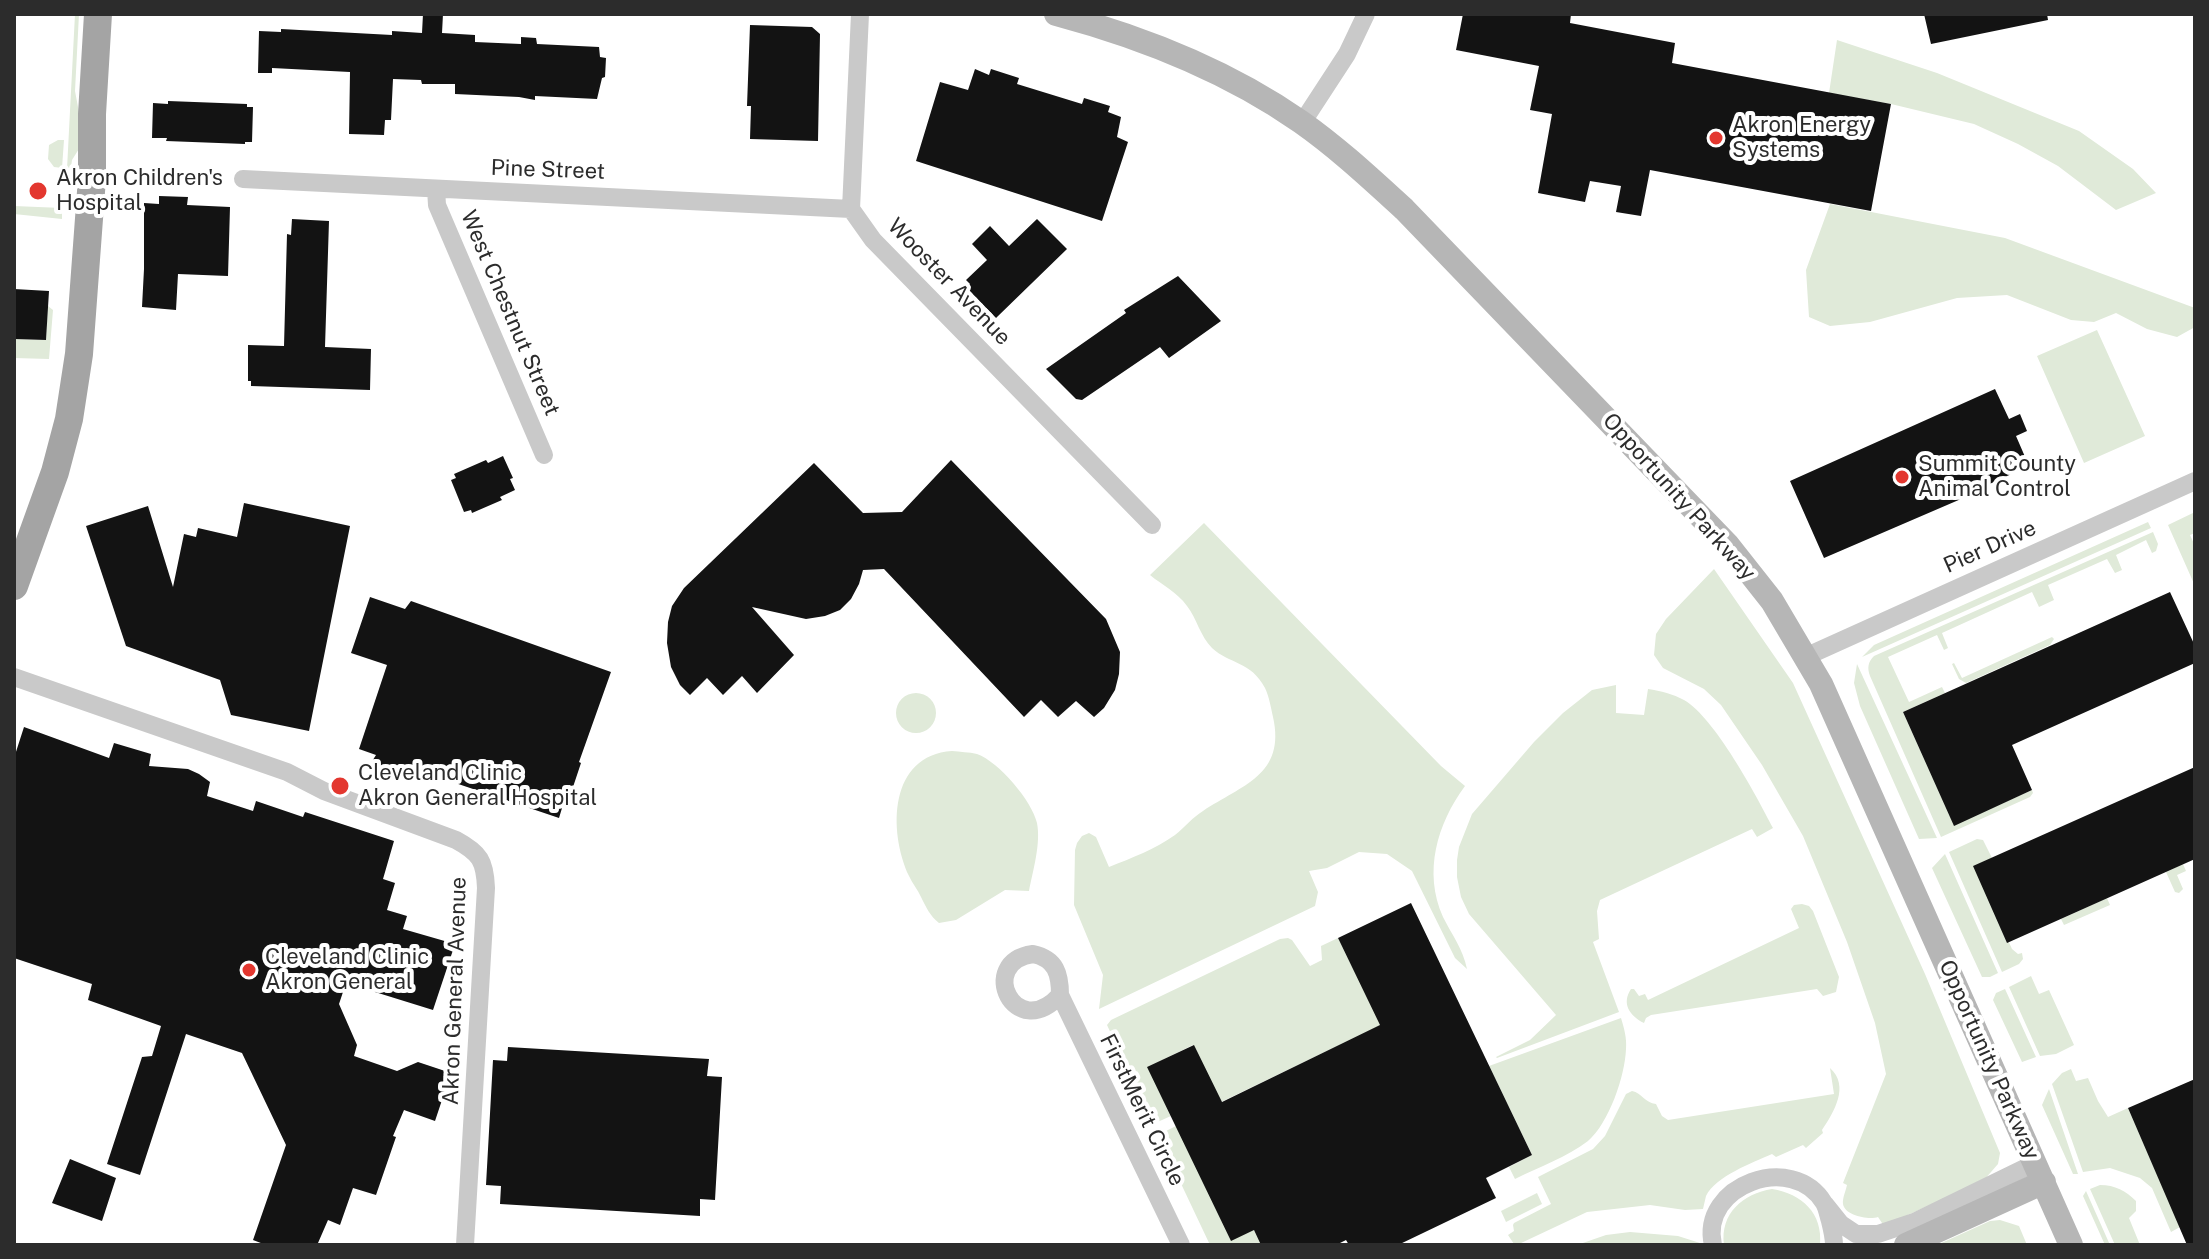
<!DOCTYPE html>
<style>
body{margin:0}
#map{position:relative;width:2209px;height:1259px;overflow:hidden;background:#fff;font-family:"Public Sans",sans-serif}
canvas{display:block}
.frame{position:absolute;inset:0;border:16px solid #2c2c2c;pointer-events:none}
</style>
<div id="map">
<canvas width="2209" height="1259"></canvas>
<div class="frame"></div>
</div>
<script>
const g = document.querySelector('canvas').getContext('2d');
g.lineJoin = 'round';
function fill(path, color) { g.fillStyle = color; g.fill(path, 'evenodd'); }
function trace(path, color, width, dash) { g.strokeStyle = color; g.lineWidth = width; g.lineCap = dash ? 'butt' : 'round'; g.setLineDash(dash || []); g.stroke(path); }
function label(font, color, halo, rows, align = 'center') {
  g.font = font + ' "Public Sans",sans-serif'; g.lineWidth = 8; g.setLineDash([]); g.textBaseline = 'middle'; g.strokeStyle = halo; g.fillStyle = color; for (const [text, x, y, turn = 0] of rows) {
    g.save(); g.translate(x, y); g.rotate((+turn || 0) * Math.PI / 180); g.textAlign = isNaN(turn) ? turn : align; if (halo) g.strokeText(text, 0, 0); g.fillText(text, 0, 0); g.restore();
  }
}
fill(new Path2D(`
 M75 14H79L75 91 83 134 82 144 72 160 71 167 67 169Z
 M1837 40 1937 73 2079 131 2133 169 2156 193 2116 210 2058 166 2018 144 1974 124 1891 104 1829 93Z
 M58 140H64L62 168 54 167 48 159 49 145Z
 M1830 204 2005 238 2195 308V327L2177 337 2147 329 2116 313 2094 322 2071 320 2007 295 1957 298 1870 322 1830 326 1809 317 1806 270Z
 M14 206 62 208V219L14 214Z
 M48 306 53 310 49 359 14 358V339L46 340Z
 M2097 330 2145 436 2084 463 2037 356Z
 M2195 512V533L2190 535 2195 546V586L2168 525Z
 M2148 522 2151 528 1862 657 1874 645Z
 M1204 523 1441 766 1465 786C1437 824 1423 872 1443 917 1452 935 1463 949 1467 969L1455 958 1412 871 1387 854 1359 852 1327 868 1309 871 1318 892 1315 906 1099 1009 1103 975 1074 905 1075 850 1077 843 1082 836 1089 833 1096 837 1109 867C1132 858 1155 849 1175 835 1185 827 1193 817 1203 811 1242 785 1286 775 1273 717 1271 708 1269 696 1265 688 1251 661 1229 664 1212 648 1200 636 1197 619 1187 606 1177 592 1162 585 1150 575Z
 M2153 532 2158 544 2156 551 2152 553 2146 540 2116 555 2122 570 2115 573 2107 559 2048 585 2054 600 2039 607 2032 592 1942 633 1948 648 1944 650 1937 635 1888 657 1909 702 1942 687 1945 693 1903 712 1954 825 2032 790 2033 793 2030 797 1941 837 1870 676C1867 668 1868 662 1874 656Z
 M1714 569 1793 683 1925 974 2000 1153 1998 1164 1984 1180 1884 1226 1878 1217C1869 1220 1845 1216 1843 1204 1842 1199 1846 1190 1847 1185L1843 1183 1886 1074 1875 1023 1847 942 1803 836 1762 765 1721 705 1704 689 1663 668 1654 655 1656 634 1666 619Z
 M2052 637 2054 639 2050 645 1966 683 1959 679 1952 664 1954 663 1962 678Z
 M1857 664 1937 838 1919 839 1860 706 1854 683Z
 M1616 685V713L1644 715 1648 689C1661 691 1673 694 1684 700 1715 718 1756 795 1773 828L1757 837 1752 829 1600 900 1597 911 1599 939 1593 942 1619 1012 1497 1058 1496 1057 1530 1040 1556 1015 1469 914 1461 897 1457 877V860L1459 847 1472 814 1534 742 1563 713 1592 690Z
 M896 713a20 20 0 1 1 40 0a20 20 0 1 1-40 0Z
 M952 751C960 752 969 752 977 754 999 762 1032 801 1037 823 1041 844 1033 870 1029 891L1005 890 956 920 939 923C930 916 926 907 921 897 918 890 912 883 909 876 888 831 889 755 952 751Z
 M1977 839 1983 840 1992 858 1974 866 2012 949 2018 954 2022 953 2023 959 2019 964 2002 972 1949 852Z
 M1945 854 1998 973 1990 977H1982L1932 868Z
 M2183 864 2186 871 2177 875 2183 889 2179 893 2175 892 2166 872Z
 M2107 898 2110 905 2064 925 2061 919Z
 M1802 904 1809 906 1813 911 1839 977 1836 992 1823 996 1817 989 1651 1015 1646 1018 1644 1023C1630 1016 1621 1004 1631 989H1634L1639 996 1645 994 1648 1000 1799 928 1791 909 1794 905Z
 M1288 938 1292 940 1310 966 1322 960 1321 946 1338 938 1381 1025 1221 1102 1193 1045 1148 1067 1171 1116 1153 1124 1107 1025 1111 1020 1280 939Z
 M2031 976 2039 994 2049 990 2074 1045 2056 1054 2040 1056 2009 987Z
 M2005 989 2036 1057 2022 1062 1993 1000 1996 993Z
 M1621 1018C1624 1028 1627 1038 1626 1049 1625 1076 1609 1123 1588 1141 1567 1157 1539 1167 1515 1179L1509 1167 1532 1155 1489 1066Z
 M1830 1068C1850 1086 1834 1112 1822 1130L1823 1133 1806 1148 1803 1145 1776 1157 1772 1154C1752 1163 1716 1176 1706 1196 1705 1200 1704 1205 1703 1209L1685 1210 1650 1205 1587 1212 1519 1244H1514L1508 1235 1514 1231 1513 1225 1514 1223 1551 1204 1538 1177 1593 1149 1605 1136 1626 1094 1632 1091C1642 1093 1645 1103 1656 1104L1662 1116 1668 1120 1834 1094Z
 M2071 1069 2076 1081 2088 1078 2098 1101 2108 1117 2128 1108 2180 1227 2171 1232 2152 1188 2140 1178 2110 1168 2083 1172 2052 1084 2062 1073Z
 M2049 1089 2078 1174H2073L2042 1105Z
 M1176 1126 1254 1230 1262 1245H1210L1158 1135Z
 M2100 1185C2115 1185 2126 1191 2136 1201V1211L2129 1218 2140 1245H2115L2090 1189Z
 M1772 1189C1802 1194 1823 1213 1820 1245H1724C1720 1213 1743 1194 1772 1189Z
 M2086 1191 2110 1245H2105L2083 1196Z
 M1537 1193 1542 1204 1506 1222 1501 1211Z
 M2000 1220 2019 1226 2027 1245H1937L1990 1221Z
 M1630 1232 1678 1236 1700 1243 1701 1245H1577L1606 1235Z`), '#e0ead9');
fill(new Path2D(`
 M423 14H443L442 33 475 35V42L521 44V37L536 38 537 44 599 47 600 57 606 58 605 77 602 78 597 99 535 96V100L519 97 455 94V84H422L421 80 393 79 391 120H385L384 135 349 134 350 72 272 68V73H258L259 31 281 32V29L392 35V31L422 33Z
 M1463 14H1571L1570 23 1675 43 1672 63 1891 104 1871 211 1650 170 1641 216 1616 212 1621 186 1590 181 1585 202 1538 193 1552 114 1530 110 1539 66 1456 50Z
 M1924 14H2047L2048 20 1931 44Z
 M750 25 812 27 820 34 818 141 750 139 751 106H747Z
 M975 69 989 75 991 69 1019 78 1017 84 1082 104 1084 98 1110 106 1108 112 1121 117 1117 137 1128 142 1102 221 916 161 940 82 968 90Z
 M168 101 247 104V107H253L252 142H245V144L166 141 167 138H152L153 103 168 104Z
 M159 196 188 197 187 205 230 207 228 276 178 274 176 310 142 307 144 269V203L159 204Z
 M292 219 329 221 325 347 371 349 370 390 251 386V381H248V345L284 346 287 234 291 235Z
 M1037 219 1067 249 996 318 966 287 970 284 966 280 987 260 972 244 990 226 1009 246Z
 M1178 276 1221 321 1169 358 1160 347 1082 400 1076 399 1046 369 1126 313 1124 310Z
 M14 289 49 291 46 340 14 339Z
 M1995 389 2009 419 2020 414 2027 431 2016 436 2029 466 1961 497V499L1824 558 1790 481Z
 M503 456 513 478 510 479 515 490 500 497 502 500 472 513 471 510 464 512 451 480 456 478 454 474 486 460 488 463Z
 M951 460 1106 619 1120 652 1119 674 1115 690 1104 708 1094 717 1076 701 1058 717 1041 700 1024 717 884 569 863 570 859 584 851 599 840 610 825 616 806 619 752 607 794 655 757 693 742 676 723 695 707 678 690 695 680 685 671 667 667 643 668 622 672 606 684 588 814 463 863 513 902 512Z
 M244 503 350 526 309 731 231 715 220 680 126 646 86 526 148 506 173 587 184 534 196 537 198 528 237 537Z
 M2170 592 2195 646V663L2012 745 2032 790 1954 826 1903 712Z
 M370 597 405 609 411 601 611 672 579 762 581 763 573 787 569 785 559 818 399 764 397 771 371 763 376 755 359 749 387 665 351 653Z
 M24 727 109 758 114 743 151 754 149 766 188 769 199 774 210 782 207 796 253 811 256 801 303 817 305 812 394 841 383 879 395 883 387 910 407 916 403 929 455 944 433 1010 346 983 339 1004 357 1045 354 1056 397 1071 418 1062 451 1073 435 1121 404 1110 393 1136 396 1137 376 1195 353 1188 340 1225 328 1220 318 1243 313 1245H266L253 1240 286 1145 242 1053 186 1034 140 1175 107 1164 142 1057 152 1056 161 1026 88 1000 92 984 14 958V758Z
 M2195 767V859L2007 943 1973 866Z
 M1411 903 1532 1155 1486 1178 1496 1198 1398 1245H1349L1346 1240 1336 1245H1261L1254 1230 1231 1241 1147 1067 1194 1045 1222 1102 1380 1025 1338 938Z
 M508 1047 709 1059 707 1076 722 1077 715 1200 700 1199V1216L500 1204 501 1186 486 1185 493 1060 507 1061Z
 M2195 1079V1245H2187L2128 1108Z
 M70 1159 116 1178 102 1221 52 1203Z`), '#131313');
trace(new Path2D(`
 M860 14 851 209 873 240 1152 525
 M1302 123 1347 54 1366 14
 M243 179 851 209
 M436 189 437 205 544 455
 M1805 657 2195 481
 M14 677 287 772 324 791 456 840C480 853 485 861 486 888L465 1245
 M1033 954C1056 959 1060 974 1060 995 1015 1044 976 962 1033 954Z
 M1060 995 1181 1245
 M1825 1204 1841 1224 1856 1234H1878L1914 1222 2035 1163
 M1713 1245C1699 1185 1793 1151 1824 1203 1827 1208 1828 1215 1830 1221 1832 1229 1834 1237 1834 1245`), '#c9c9c9', 18);
trace(new Path2D(`
 M1056 14C1142 37 1228 71 1301 122 1338 148 1371 179 1404 209L1727 544 1772 601 1821 684 2071 1245
 M1906 1245 2044 1182`), '#b6b6b6', 24);
trace(new Path2D(`
 M14 586 55 472 69 419 79 354 92 178V114L98 14`), '#a4a4a4', 28);
for (const [x, y, r, color] of [
 [1716,138,8,"#e3372f"],
 [38,191,10,"#e3372f"],
 [1902,477,8,"#e3372f"],
 [340,786,10,"#e3372f"],
 [249,970,8,"#e3372f"]
]) { const dot = new Path2D(); dot.arc(x, y, r, 0, 2 * Math.PI); g.fillStyle = color; g.fill(dot); trace(dot, '#fff', 3); }
label('22px', '#2c2c2c', '#fff', [
 ["Akron Energy",1732,125],
 ["Systems",1732,150],
 ["Akron Children's",56,178],
 ["Hospital",56,203],
 ["Summit County",1918,464],
 ["Animal Control",1918,489],
 ["Cleveland Clinic",358,773],
 ["Akron General Hospital",358,798],
 ["Cleveland Clinic",265,957],
 ["Akron General",265,982]
], 'left');
label('22px', '#2c2c2c', '#fff', [
 ["Pine Street",548,170,2],
 ["Wooster Avenue",949,282,46],
 ["West Chestnut Street",510,313,67],
 ["Opportunity Parkway",1679,497,48],
 ["Pier Drive",1990,547,-24],
 ["Akron General Avenue",455,991,-88],
 ["Opportunity Parkway",1989,1060,66],
 ["FirstMerit Circle",1142,1110,64]
]);
</script>
